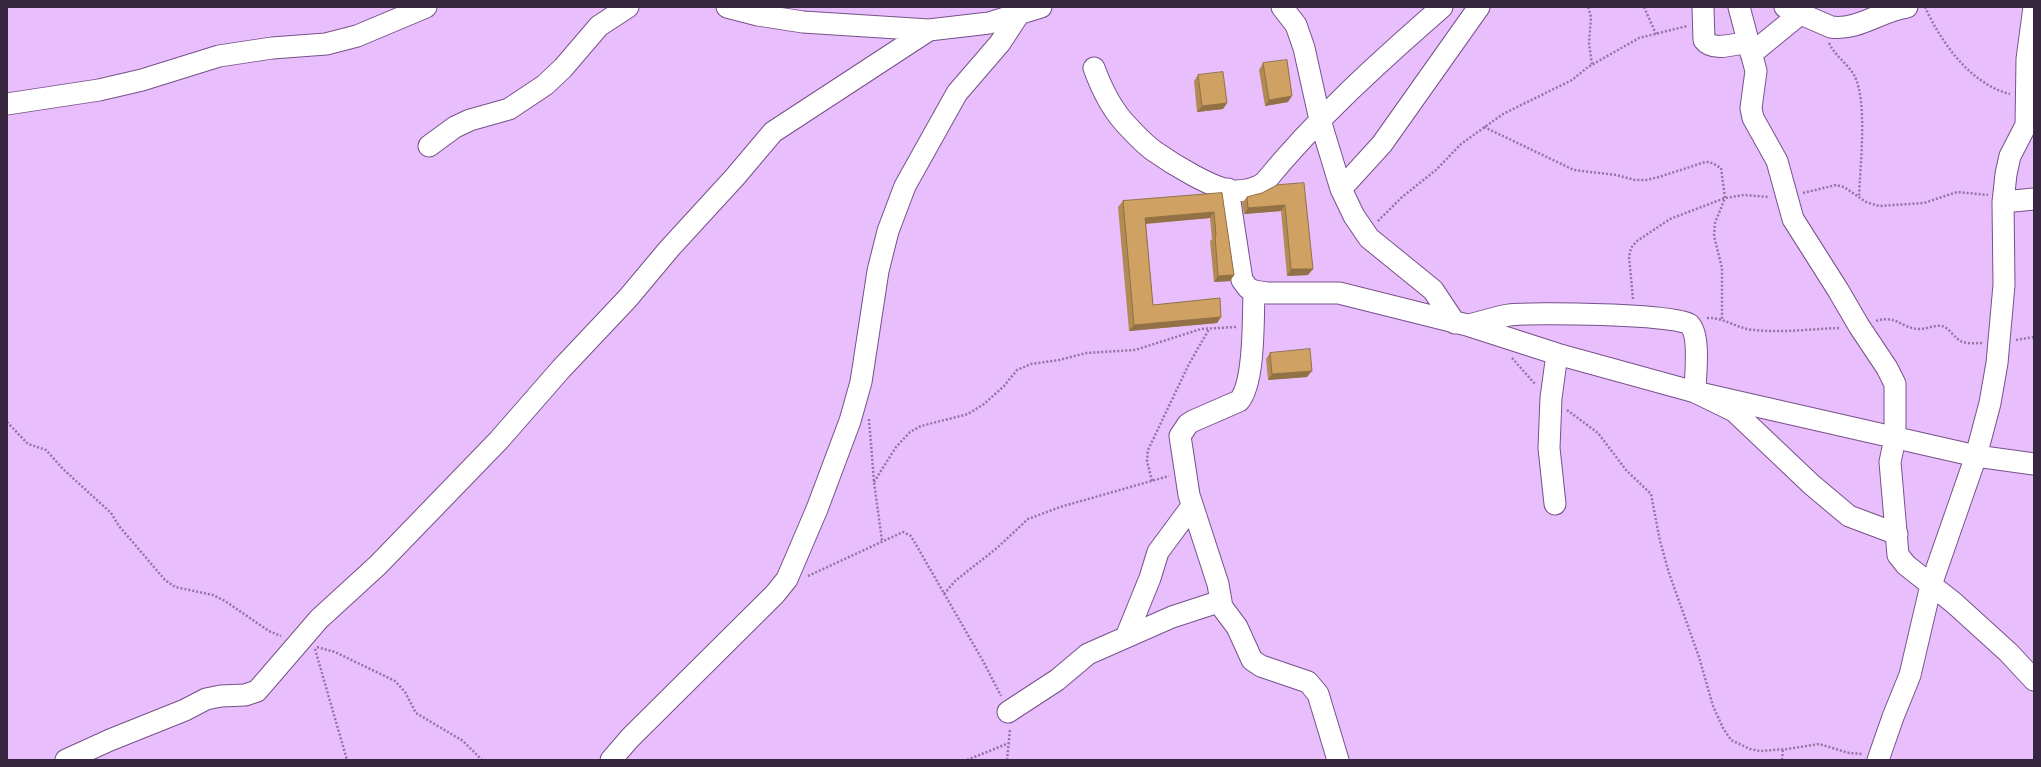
<!DOCTYPE html>
<style>
body{margin:0}
#map{position:relative;width:2041px;height:767px;overflow:hidden;background:#e8befd;font-family:"Noto Sans",sans-serif}
canvas{display:block}
.frame{position:absolute;inset:0;border:8px solid #37263f;pointer-events:none}
</style>
<div id="map">
<canvas width="2041" height="767"></canvas>
<div class="frame"></div>
</div>
<script>
const g = document.querySelector('canvas').getContext('2d');
g.lineJoin = 'round';
function trace(path, color, width, dash) { g.strokeStyle = color; g.lineWidth = width; g.lineCap = dash ? 'butt' : 'round'; g.setLineDash(dash || []); g.stroke(path); }
function fill(path, color) { g.fillStyle = color; g.fill(path, 'evenodd'); }
const minor = new Path2D(`
 M727 7 758 15 803 22 929 30 989 23 1041 7
 M1282 7 1296 25 1304 48 1320 120 1341 189 1354 216 1369 238 1433 290 1455 323
 M1703 7 1704 40C1713 52 1735 44 1748 42
 M1739 7 1756 71 1751 108 1753 118 1777 161 1793 219 1838 290 1859 326 1887 368 1895 384V438L1890 462 1898 555 1906 565 1954 603 2009 653 2034 680
 M1785 7 1831 27C1858 31 1882 10 1907 7
 M1751 54 1800 14
 M1094 68C1101 87 1110 106 1123 121 1132 131 1143 143 1154 151 1171 163 1214 190 1235 191 1245 191 1255 189 1264 183 1317 118 1379 62 1442 7
 M7 104 99 90 142 80 219 56 272 48 326 44 357 36 426 7
 M429 146 455 127 470 120 509 109 545 85 563 68 599 26 628 7
 M1228 189 1242 280 1248 288 1254 291 1267 293H1339L1467 325 1557 354 1695 392 1976 456 2034 464
 M1341 189 1382 144 1479 7
 M2003 202 2034 199
 M1254 291C1253 317 1255 383 1239 401L1193 421 1188 424 1180 436 1189 495 1218 584 1222 607 1237 627 1252 660 1261 666 1308 682 1318 694 1338 760
 M1468 325C1482 322 1496 317 1509 315 1531 312 1677 314 1689 324 1701 335 1695 376 1695 392L1734 411 1812 485 1849 516 1897 534
 M1555 504 1549 448 1551 398 1557 354
 M1126 637 1150 578 1158 552 1192 506
 M1008 712 1057 680 1088 654 1172 617 1221 601
 M66 760 110 740 185 710 206 699 221 696 245 695 257 691 319 619 378 565 499 440 561 369 628 298 669 249 735 177 773 132 929 30
 M611 760 630 738 775 594 787 579 817 509 850 421 861 382 878 271 888 231 905 186 957 93 1000 43 1019 14
 M1878 760 1893 717 1910 675 1931 585 1976 456 1990 403 1997 363 2004 285 2003 202 2006 174 2010 156 2026 125 2027 59 2034 7`);
trace(minor, '#775189', 23);
trace(new Path2D(`
 M1588 7 1591 17 1589 43 1592 65
 M1644 7 1656 34
 M1925 7C1941 42 1970 84 2010 94
 M1829 43C1835 56 1847 63 1854 75 1868 100 1860 166 1859 197
 M1484 127 1574 170 1616 175 1635 180H1646L1659 177 1705 162H1710L1721 168 1725 198 1715 223 1714 236 1722 268V320
 M1803 193 1836 185 1844 187 1866 202 1879 206 1924 203 1957 192 1988 195
 M1378 221 1401 198 1436 170 1461 144 1503 114 1572 80 1588 67 1639 38 1687 26
 M1633 299 1629 257 1631 248 1637 241 1670 219 1725 198 1744 195 1769 197
 M1707 318C1724 317 1737 329 1754 330 1782 333 1811 329 1839 328
 M1876 321C1896 314 1902 329 1920 329 1926 329 1934 325 1941 326 1950 327 1955 340 1963 342 1969 344 1976 343 1982 343
 M2016 340 2034 337
 M1512 358 1535 384
 M1567 410 1598 433 1626 470 1651 494 1660 541 1669 573 1699 657 1713 706 1723 728 1731 740 1750 749 1760 751 1787 749 1819 744 1849 753 1863 754
 M869 419 874 482 882 541
 M7 422 28 444 46 450 63 469 111 513 119 526 165 580 175 587 213 595 225 601 269 631 281 636
 M1152 481 1147 461 1148 450 1188 366 1209 329
 M874 482 896 447 910 432 921 426 968 414 984 404 1004 386 1017 370 1031 364 1059 360 1086 353 1135 350 1201 329 1236 327
 M808 576 903 532 911 536 983 661 1001 696
 M944 594 955 581 997 548 1028 519 1060 507 1169 476
 M317 647 335 652 395 681 405 692 416 713 463 741 482 760
 M315 649 347 760
 M967 760 1009 743
 M1007 760 1010 729
 M1782 760 1783 749`), '#9375a2', 2.5, [2, 2]);
trace(minor, '#fff', 21);
fill(new Path2D(`
 M1263 63 1288 102 1265 106 1259 70Z
 M1198 75 1227 103 1223 109 1197 112 1194 81Z
 M1304 183 1308 275 1287 276 1281 211 1244 214 1242 203 1247 197 1262 193Z
 M1222 193 1234 275 1230 281 1214 282 1210 241 1212 239 1210 218 1146 224 1153 305 1221 317 1217 323 1129 331 1118 207 1123 201Z
 M1270 353 1307 377 1268 380 1266 359Z`), '#b28a54');
fill(new Path2D(`
 M1292 96 1288 102 1265 106 1269 100Z
 M1227 103 1223 109 1197 112 1202 106Z
 M1285 205 1281 211 1244 214 1248 208Z
 M1214 212 1210 218 1141 224 1145 218Z
 M1291 269H1313L1308 275 1287 276Z
 M1234 275 1230 281 1214 282 1218 276Z
 M1221 317 1217 323 1129 331 1134 325Z
 M1312 371 1307 377 1268 380 1272 374Z`), '#917145');
const building = new Path2D(`
 M1287 60 1292 96 1269 100 1263 63Z
 M1223 72 1227 103 1202 106 1198 75Z
 M1304 183 1313 269H1291L1285 205 1248 208 1247 197 1262 193 1277 185Z
 M1222 193 1234 275 1218 276 1215 235H1216L1214 212 1145 218 1153 305 1220 298 1221 317 1134 325 1123 201Z
 M1310 349 1312 371 1272 374 1270 353Z`);
fill(building, '#cfa162');
trace(building, '#917145', 1);
</script>
